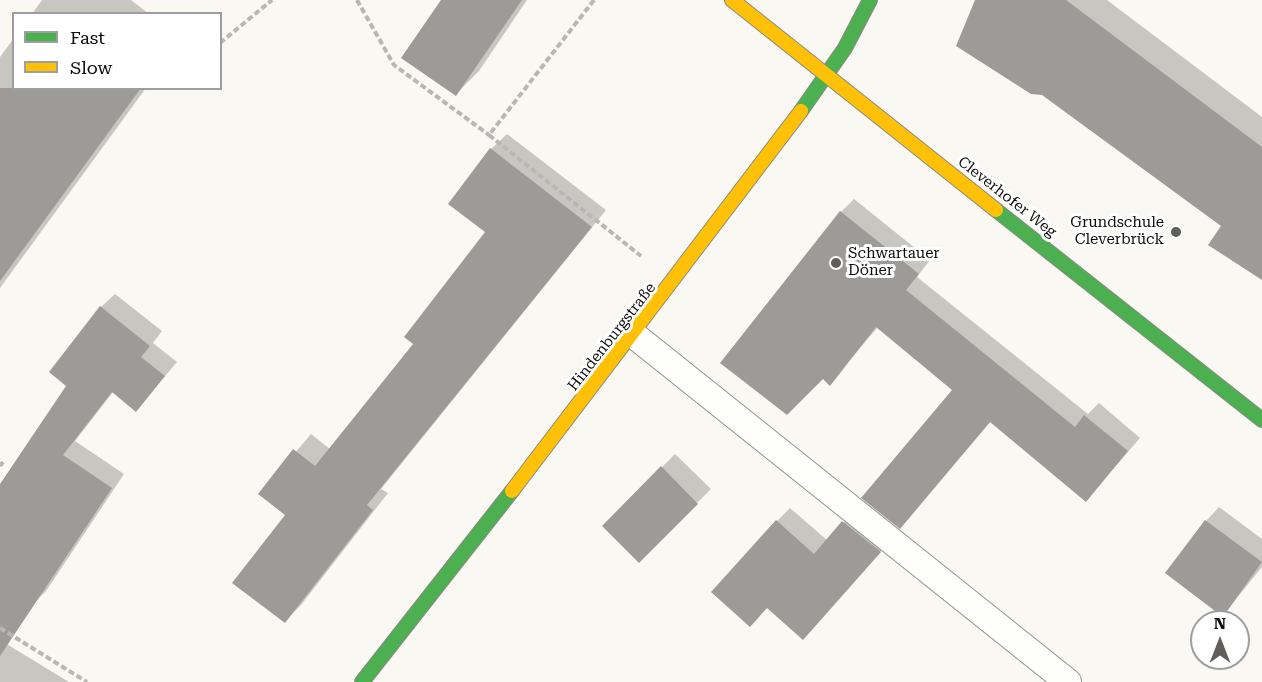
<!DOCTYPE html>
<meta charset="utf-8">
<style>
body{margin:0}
#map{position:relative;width:1262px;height:682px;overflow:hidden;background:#faf8f2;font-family:"Roboto Serif",serif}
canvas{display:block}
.legend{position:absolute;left:12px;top:12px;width:210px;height:78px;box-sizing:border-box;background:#fff;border:2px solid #9e9e9e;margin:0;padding:8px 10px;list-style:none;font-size:18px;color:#0d0d0d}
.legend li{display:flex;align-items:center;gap:12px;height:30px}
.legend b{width:30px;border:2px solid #9e9e9e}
.north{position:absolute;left:1190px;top:610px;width:60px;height:60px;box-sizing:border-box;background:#fff;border:2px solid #9e9e9e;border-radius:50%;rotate:0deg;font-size:16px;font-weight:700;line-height:24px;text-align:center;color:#0d0d0d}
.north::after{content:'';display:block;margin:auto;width:21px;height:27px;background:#605f5d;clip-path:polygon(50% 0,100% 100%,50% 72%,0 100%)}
</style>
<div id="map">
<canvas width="1262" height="682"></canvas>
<ul class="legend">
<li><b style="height:8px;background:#4caf50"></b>Fast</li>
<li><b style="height:8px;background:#ffc107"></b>Slow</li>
</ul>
<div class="north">N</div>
</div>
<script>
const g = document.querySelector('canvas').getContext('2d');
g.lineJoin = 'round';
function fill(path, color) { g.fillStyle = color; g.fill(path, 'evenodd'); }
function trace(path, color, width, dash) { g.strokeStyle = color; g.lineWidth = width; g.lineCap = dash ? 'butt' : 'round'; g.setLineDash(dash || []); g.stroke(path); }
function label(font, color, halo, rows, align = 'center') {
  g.font = font + ' "Roboto Serif",serif'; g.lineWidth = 6; g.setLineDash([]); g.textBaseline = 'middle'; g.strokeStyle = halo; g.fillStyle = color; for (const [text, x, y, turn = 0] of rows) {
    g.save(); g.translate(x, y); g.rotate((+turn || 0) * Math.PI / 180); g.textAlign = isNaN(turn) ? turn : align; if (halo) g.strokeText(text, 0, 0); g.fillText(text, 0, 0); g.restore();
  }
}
fill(new Path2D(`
 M42 0H131L149 14H32Z
 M443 0H527L479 71 456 94Z
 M977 0H1107L1262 117V278L1223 226Z
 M14 38V88H146L0 288V57Z
 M507 134 606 210 381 489 388 493 301 605 285 621 287 515 260 494 311 434 330 449 415 344 487 232 491 149Z
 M854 199 930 260 917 277 1088 414 1099 403 1140 438 1086 500 991 421 900 527 954 389 878 327 830 383 841 212Z
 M115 294 162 331 153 343 177 362 136 410 113 392 75 441 124 474 46 591 33 604 0 582V487L68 386 101 307Z
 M675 454 711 489 639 561 604 526Z
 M1219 507 1262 539V567L1223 615 1206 521Z
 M790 508 828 541 857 508 893 538 803 638 777 521Z
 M0 640 69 682H0Z`), '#0003');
fill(new Path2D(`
 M441 0H522L456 96 401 58Z
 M975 0H1066L1262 147V280L1208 245 1221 226 1042 95 1031 94 956 46Z
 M0 88H141L0 281Z
 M490 148 592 227 367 505 373 510 285 623 232 583 285 515 258 494 293 449 315 466 413 344 404 337 485 232 448 204Z
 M840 211 919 274 906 290 1075 427 1084 415 1128 451 1086 502 990 422 900 529 861 498 952 390 876 327 830 386 823 379 787 415 720 363Z
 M100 306 150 346 141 357 165 376 136 412 112 392 63 455 112 488 0 656V484L66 386 49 372Z
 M661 466 698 504 639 563 602 526Z
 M776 520 814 554 842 521 881 552 803 640 767 608 750 627 711 592Z
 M1205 520 1262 562 1223 617 1165 573Z`), '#9d9b97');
const lane = new Path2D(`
 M635 336 1068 682`);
const fast = new Path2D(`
 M801 111 845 48 870 0
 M996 210 1262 420
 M362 682 512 491`);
const slow = new Path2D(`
 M732 0 996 210
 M512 491 801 111`);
trace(lane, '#949390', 28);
trace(fast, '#8a8987', 16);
trace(slow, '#8a8987', 16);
trace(new Path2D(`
 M357 0 394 65 489 135
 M594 0 489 135 641 256
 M220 43 272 0
 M0 466 3 462
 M0 628 87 682`), '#b8b7b6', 4, [6, 3]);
trace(lane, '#fefefd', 26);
trace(fast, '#4caf50', 14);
trace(slow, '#ffc107', 14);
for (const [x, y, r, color] of [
 [1176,232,6,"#605f5d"],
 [836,263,6,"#605f5d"]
]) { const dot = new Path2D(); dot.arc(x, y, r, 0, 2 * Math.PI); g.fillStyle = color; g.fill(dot); trace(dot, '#fff', 2); }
label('15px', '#0d0d0d', '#fff', [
 ["Cleverhofer Weg",1007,197,38],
 ["Hindenburgstraße",612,337,-52]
]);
label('15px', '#0d0d0d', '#fff', [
 ["Grundschule",1164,223],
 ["Cleverbrück",1164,240],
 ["Schwartauer",848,254,"left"],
 ["Döner",848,271,"left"]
], 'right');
</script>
